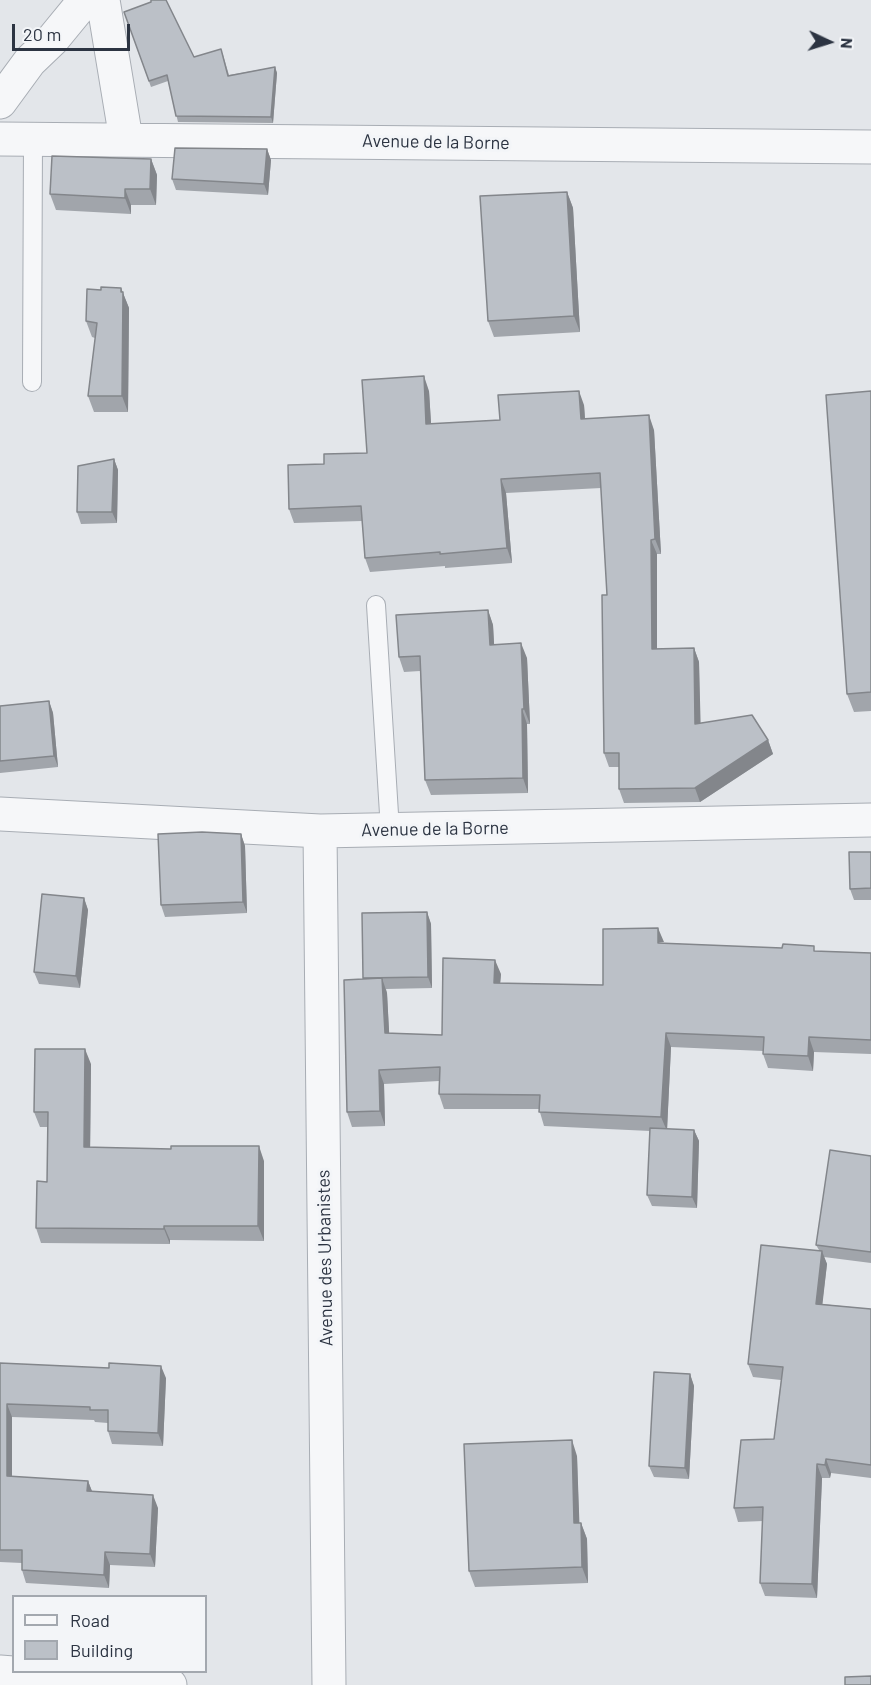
<!DOCTYPE html>
<style>
body{margin:0}
#map{position:relative;width:871px;height:1685px;overflow:hidden;background:#e3e6ea;font-family:Barlow,sans-serif}
canvas{display:block}
.legend{position:absolute;left:12px;top:1595px;width:195px;height:78px;box-sizing:border-box;background:#f3f5f8;border:2px solid #a3a8af;margin:0;padding:8px 10px;list-style:none;font-size:18px;color:#2c3442}
.legend li{display:flex;align-items:center;gap:12px;height:30px}
.legend b{width:30px;border:2px solid #a3a8af}
.north{position:absolute;left:799px;top:12px;width:60px;height:60px;-webkit-text-stroke:4px #f3f5f8;paint-order:stroke;rotate:94deg;font-size:16px;font-weight:700;line-height:24px;text-align:center;color:#2c3442}
.north::after{content:'';display:block;margin:auto;width:21px;height:27px;background:#2c3442;clip-path:polygon(50% 0,100% 100%,50% 72%,0 100%)}
.scale{position:absolute;left:12px;top:24px;width:118px;height:27px;box-sizing:border-box;border:3px solid #2c3442;border-top:0;padding-left:8px;font-size:18px;line-height:21px;white-space:nowrap;color:#2c3442;-webkit-text-stroke:4px #f3f5f8;paint-order:stroke}
</style>
<div id="map">
<canvas width="871" height="1685"></canvas>
<ul class="legend">
<li><b style="height:8px;background:#f6f7f9"></b>Road</li>
<li><b style="height:16px;background:#bbc0c7"></b>Building</li>
</ul>
<div class="north">N</div>
<div class="scale">20 m</div>
</div>
<script>
const g = document.querySelector('canvas').getContext('2d');
g.lineJoin = 'round';
function trace(path, color, width, dash) { g.strokeStyle = color; g.lineWidth = width; g.lineCap = dash ? 'butt' : 'round'; g.setLineDash(dash || []); g.stroke(path); }
function fill(path, color) { g.fillStyle = color; g.fill(path, 'evenodd'); }
function label(font, color, halo, rows, align = 'center') {
  g.font = font + ' Barlow,sans-serif'; g.lineWidth = 6; g.setLineDash([]); g.textBaseline = 'middle'; g.strokeStyle = halo; g.fillStyle = color; for (const [text, x, y, turn = 0] of rows) {
    g.save(); g.translate(x, y); g.rotate((+turn || 0) * Math.PI / 180); g.textAlign = isNaN(turn) ? turn : align; if (halo) g.strokeText(text, 0, 0); g.fillText(text, 0, 0); g.restore();
  }
}
const lane = new Path2D(`
 M32 382 33 139
 M376 605 390 830`);
const street = new Path2D(`
 M103 0 126 139
 M0 102 30 61 53 39 85 0
 M0 139 871 147
 M0 814 320 831 871 820
 M320 831 329 1685
 M0 1672 170 1685`);
trace(lane, '#a8adb4', 20);
trace(street, '#a8adb4', 35);
trace(lane, '#f6f7f9', 18);
trace(street, '#f6f7f9', 33);
fill(new Path2D(`
 M151 2 194 57 223 55 229 75 275 67 277 73 273 123 178 122 168 81 151 87 124 12Z
 M267 149 271 160 268 195 176 190 172 179Z
 M151 159 157 175 156 205H131V214L56 210 50 194Z
 M567 192 573 208 580 332 494 337 488 321Z
 M121 288 129 308 128 412H94L88 396 95 338 92 337 86 321 101 290Z
 M429 391 431 424 500 420 584 405 585 419 654 430 661 554H657V649L694 648 699 662 700 723 768 740 773 754 700 802 624 803 619 789V767H609L604 753 607 595 601 488 506 493 512 563 445 568V566L370 572 365 558 362 521 294 523 289 509 324 464 367 453Z
 M871 391V711L854 712 847 694Z
 M114 459 118 470 117 523 81 524 77 512Z
 M488 610 493 625 494 645 527 658 530 724H527L528 793 431 795 425 780 420 671 404 672 399 657Z
 M49 701 53 713 58 767 0 773V706Z
 M241 834 245 846 247 913 165 917 161 905Z
 M871 852V900H854L850 889Z
 M84 898 88 910 80 988 39 984 34 972Z
 M427 912 431 924 432 988 386 989 387 993 389 1033 442 1035 501 974 500 983 603 985 664 943 816 951 871 953V1054L814 1052 813 1071 768 1068 763 1054V1051L671 1047 667 1129 694 1130 699 1141 697 1208 652 1206 647 1195 650 1131 544 1126 539 1109H444L439 1094V1081L384 1084 385 1126 352 1127 347 1112 363 978Z
 M91 1064 90 1148 264 1161V1241L170 1240V1244L41 1243 36 1228 47 1182 48 1127H40L34 1112Z
 M871 1156V1263L824 1257 827 1264 822 1304 871 1309V1478L831 1473 830 1478H822L817 1598 765 1596 760 1583 763 1521 738 1522 734 1508 774 1439 781 1380 753 1377 748 1364 819 1250 816 1245Z
 M0 1363 166 1378 163 1446 112 1444 108 1431V1423L95 1422 94 1420 12 1417V1477L88 1481 92 1491 158 1508 155 1567 110 1565 109 1588 26 1583 22 1570V1563L0 1562Z
 M690 1374 694 1386 689 1479 654 1477 649 1466Z
 M577 1456 579 1523H581L587 1539 588 1583 475 1587 469 1571Z`), '#a1a5ab');
fill(new Path2D(`
 M275 67 277 73 273 123 271 117Z
 M267 149 271 160 268 195 264 184Z
 M151 159 157 175 156 205 150 189Z
 M125 189 131 205V214L125 198Z
 M567 192 573 208 580 332 574 316Z
 M121 288 129 308 128 412 122 396Z
 M424 376 429 391 432 438 426 424Z
 M579 391 584 405 586 433 581 419Z
 M649 415 654 430 661 554 655 539Z
 M114 459 118 470 117 523 112 512Z
 M501 479 506 493 512 563 507 548Z
 M651 540 657 554V663L652 649Z
 M488 610 493 625 495 660 490 645Z
 M521 643 527 658 530 724 524 709Z
 M694 648 699 662 701 738 695 724Z
 M49 701 53 713 58 767 54 756Z
 M522 709 527 724 528 793 523 778Z
 M768 740 773 754 700 802 695 788Z
 M241 834 245 846 247 913 243 902Z
 M84 898 88 910 80 988 76 976Z
 M427 912 431 924 432 988 428 977Z
 M658 928 664 942 658 943Z
 M495 960 501 974 499 997 494 983Z
 M382 978 387 993 390 1048 385 1033Z
 M666 1033 671 1047 667 1131 661 1117Z
 M809 1037 814 1052 813 1071 808 1056Z
 M85 1049 91 1064 90 1162 84 1147Z
 M379 1070 384 1084 385 1126 380 1111Z
 M694 1130 699 1141 697 1208 692 1197Z
 M259 1146 264 1161V1241L258 1226Z
 M164 1226 170 1240V1244L164 1229Z
 M822 1251 827 1264 821 1317 816 1304Z
 M161 1366 166 1378 163 1446 158 1433Z
 M690 1374 694 1386 689 1479 685 1468Z
 M7 1404 12 1417V1489L7 1476Z
 M572 1440 577 1456 580 1539 574 1523Z
 M826 1459 831 1473 830 1478 825 1465Z
 M817 1464 822 1478 817 1598 812 1584Z
 M88 1481 93 1494 87 1491Z
 M153 1495 158 1508 155 1567 150 1554Z
 M581 1523 587 1539 588 1583 582 1567Z
 M105 1552 110 1565 109 1588 104 1575Z`), '#83868b');
const building = new Path2D(`
 M151 0H166L194 57 221 49 228 76 275 67 271 117 176 116 167 75 149 81 124 12 151 2Z
 M175 148 267 149 264 184 172 179Z
 M52 156 151 159 150 189H125V198L50 194Z
 M567 192 574 316 488 321 480 196Z
 M101 287 121 288V292H123L122 396H88L97 323 86 321 87 289 101 290Z
 M424 376 426 424 500 420 498 395 579 391 581 419 649 415 655 539 651 540 652 649 694 648 695 724 752 715 768 740 695 788 619 789V753H604L602 595H607L600 473 501 479 507 548 440 554V552L365 558 361 506 289 509 288 465 324 464V454L367 453 362 380Z
 M871 391V692L847 694 826 395Z
 M114 459 112 512H77L78 466Z
 M488 610 490 645 521 643 524 709H522L523 778 425 780 420 656 399 657 396 615Z
 M49 701 54 756 0 761V706Z
 M202 832 241 834 243 902 161 905 158 834Z
 M849 852H871V888L850 889Z
 M42 894 84 898 76 976 34 972Z
 M427 912 428 977 363 978 362 913Z
 M658 928V943L782 948 783 944 814 946V951L871 953V1040L809 1037 808 1056 763 1054 764 1037 666 1033 661 1117 539 1112 540 1095 439 1094 440 1067 379 1070 380 1111 347 1112 344 980 382 978 385 1033 442 1035 443 958 495 960 494 983 603 985V929Z
 M35 1049H85L84 1147 171 1149V1146H259L258 1226H164V1229L36 1228 37 1181 47 1182 48 1112H34Z
 M650 1128 694 1130 692 1197 647 1195Z
 M830 1150 871 1156V1252L816 1245Z
 M761 1245 822 1251 816 1304 871 1309V1465L826 1459 825 1465 817 1464 812 1584 760 1583 763 1507 734 1508 741 1440 774 1439 783 1367 748 1364Z
 M0 1363 109 1368V1363L161 1366 158 1433 108 1431V1410H90V1407L7 1404V1476L88 1481 87 1491 153 1495 150 1554 105 1552 104 1575 22 1570V1550H0Z
 M654 1372 690 1374 685 1468 649 1466Z
 M572 1440 574 1523H581L582 1567 469 1571 464 1444Z
 M871 1676V1685H845V1677Z`);
fill(building, '#bbc0c7');
trace(building, '#83868b', 1.5);
label('18px', '#2c3442', '#f3f5f8', [
 ["Avenue de la Borne",436,142,1],
 ["Avenue de la Borne",435,829,-1],
 ["Avenue des Urbanistes",325,1258,-91]
]);
</script>
